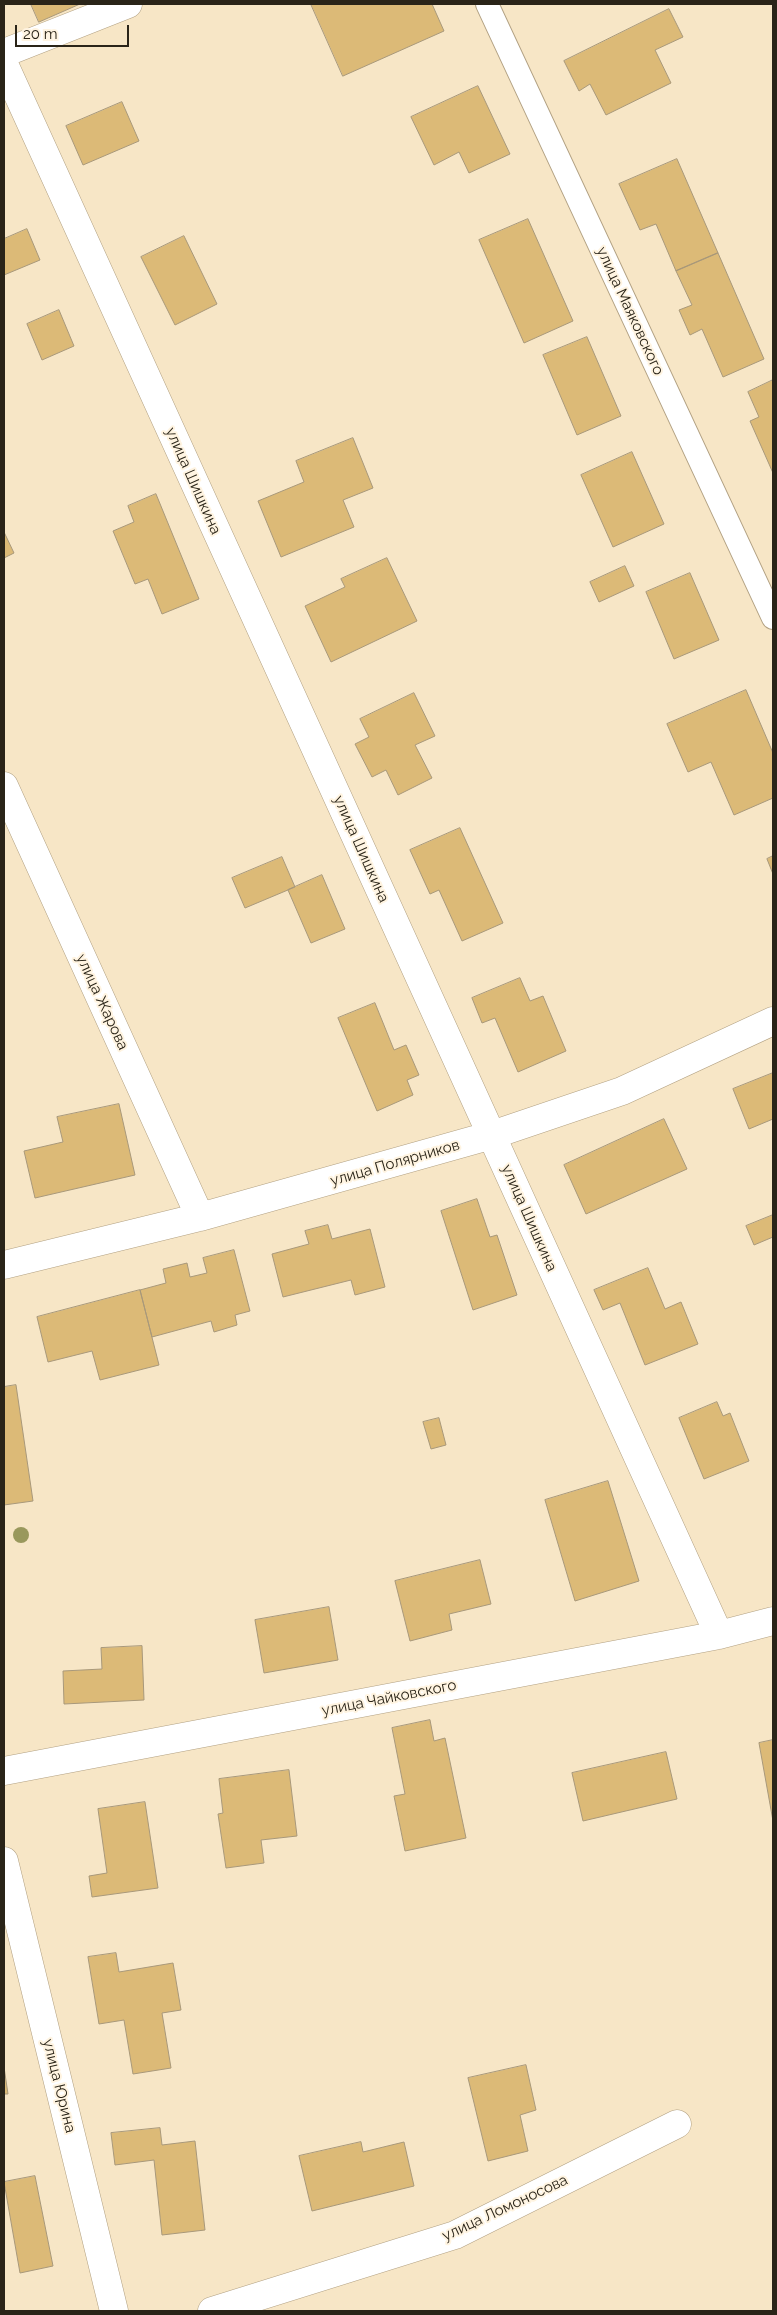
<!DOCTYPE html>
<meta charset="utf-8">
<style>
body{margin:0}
#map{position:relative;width:777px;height:2315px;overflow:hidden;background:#f7e6c6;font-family:Raleway,sans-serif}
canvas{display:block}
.frame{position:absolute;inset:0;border:5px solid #2a2418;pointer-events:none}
.scale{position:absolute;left:15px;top:25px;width:114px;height:22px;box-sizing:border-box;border:2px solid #2a2418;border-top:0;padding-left:6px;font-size:15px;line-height:18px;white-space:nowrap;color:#2a2418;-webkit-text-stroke:4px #fff4e1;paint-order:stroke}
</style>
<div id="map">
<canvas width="777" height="2315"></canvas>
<div class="frame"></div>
<div class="scale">20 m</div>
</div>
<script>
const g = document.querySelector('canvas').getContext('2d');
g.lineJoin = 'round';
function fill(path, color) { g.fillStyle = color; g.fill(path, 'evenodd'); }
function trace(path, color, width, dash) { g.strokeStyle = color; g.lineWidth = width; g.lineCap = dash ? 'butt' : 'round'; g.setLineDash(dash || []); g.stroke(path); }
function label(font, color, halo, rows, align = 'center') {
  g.font = font + ' Raleway,sans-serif'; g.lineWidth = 4; g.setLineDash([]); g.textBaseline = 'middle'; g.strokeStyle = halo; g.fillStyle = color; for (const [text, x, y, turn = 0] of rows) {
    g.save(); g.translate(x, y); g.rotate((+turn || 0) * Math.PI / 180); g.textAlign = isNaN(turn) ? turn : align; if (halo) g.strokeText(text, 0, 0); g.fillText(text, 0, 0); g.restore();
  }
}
const building = new Path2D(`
 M31 4H80L39 22Z
 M311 4H432L444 31 343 76Z
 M669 9 683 37 655 50 671 83 606 115 590 84 579 91 564 61Z
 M478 86 510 154 469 173 459 152 434 165 411 117Z
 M122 102 139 141 83 165 66 126Z
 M677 159 718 253 676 271 656 224 640 230 619 184Z
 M528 219 573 321 524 343 479 240Z
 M27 229 40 260 4 275V239Z
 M184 236 217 304 175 325 141 257Z
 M718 253 764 359 723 377 702 329 690 335 679 310 692 305 676 271Z
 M59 310 74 346 42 360 27 324Z
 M587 337 621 416 577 435 543 355Z
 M773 380V473L750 421 759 417 748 392Z
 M353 438 373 488 343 500 354 527 281 557 258 501 304 482 296 461Z
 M632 452 664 524 613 547 581 475Z
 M156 494 199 599 162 614 148 579 135 584 113 531 134 522 128 506Z
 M4 532 14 553 4 558Z
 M387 558 417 621 331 662 305 606 345 587 341 579Z
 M625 566 634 586 599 602 590 582Z
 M690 573 719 640 674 659 646 592Z
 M746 690 773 753V798L734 815 711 762 688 772 667 724Z
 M414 693 435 736 415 745 432 778 398 795 386 770 372 777 355 744 369 737 360 719Z
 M460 828 503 923 462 941 439 890 430 894 410 850Z
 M773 856V874L767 859Z
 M282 857 295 887 245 908 232 878Z
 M322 875 345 929 311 943 288 890Z
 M520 978 530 1001 543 996 566 1051 518 1072 495 1018 482 1023 472 998Z
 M375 1003 394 1050 406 1045 419 1075 407 1080 413 1095 377 1111 338 1018Z
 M773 1073V1119L749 1129 733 1089Z
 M119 1104 135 1175 35 1198 24 1151 63 1142 57 1117Z
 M664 1119 687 1169 586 1214 564 1165Z
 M477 1199 490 1237 497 1235 517 1295 473 1310 441 1211Z
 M773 1215V1237L754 1245 746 1226Z
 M328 1225 332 1239 370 1229 385 1287 355 1295 351 1280 283 1297 272 1254 309 1244 305 1231Z
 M234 1250 250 1311 235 1315 237 1325 214 1332 211 1321 152 1337 140 1290 166 1283 163 1269 187 1263 190 1277 207 1273 203 1258Z
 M648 1268 665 1309 681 1302 698 1344 645 1365 620 1303 603 1310 594 1290Z
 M140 1290 159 1365 100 1380 92 1351 48 1362 37 1317Z
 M16 1385 33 1501 4 1505V1387Z
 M717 1402 723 1416 730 1413 749 1461 704 1479 679 1418Z
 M439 1418 446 1445 431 1449 423 1422Z
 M608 1481 639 1581 575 1601 545 1500Z
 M480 1560 491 1604 449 1614 452 1630 410 1641 395 1581Z
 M329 1607 338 1660 264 1673 255 1620Z
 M142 1646 144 1700 64 1704 63 1671 102 1669 101 1648Z
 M430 1720 434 1741 445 1738 466 1838 405 1851 394 1796 405 1794 392 1728Z
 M773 1740V1821L759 1743Z
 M666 1752 677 1799 583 1821 572 1773Z
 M289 1770 297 1836 261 1840 264 1863 226 1868 218 1814 223 1813 219 1779Z
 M145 1802 158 1888 92 1897 89 1876 107 1873 98 1809Z
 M116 1953 119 1972 173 1963 181 2010 162 2013 171 2068 133 2074 124 2020 99 2024 88 1957Z
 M526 2065 536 2110 520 2115 528 2151 488 2161 468 2078Z
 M4 2067 8 2094H4Z
 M160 2128 162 2145 195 2141 205 2230 162 2235 154 2160 115 2165 111 2133Z
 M361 2142 363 2152 404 2142 414 2186 312 2211 299 2156Z
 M35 2176 53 2266 20 2273 4 2182Z`);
fill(building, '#dcba77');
trace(building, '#a8987a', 1);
const service = new Path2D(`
 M487 4 773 618`);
const minor = new Path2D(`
 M4 64 719 1635
 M4 786 200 1217
 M4 1265 200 1217 492 1135 622 1091 773 1021
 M4 1771 719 1635 773 1621
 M4 1861 114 2311
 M212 2311 455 2235 677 2124`);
const tertiary = new Path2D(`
 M4 53 128 4`);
trace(service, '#b2a183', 24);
trace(minor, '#b2a183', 29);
trace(tertiary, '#b2a183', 29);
trace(service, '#fff', 22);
trace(minor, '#fff', 28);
trace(tertiary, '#fff', 28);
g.fillStyle = '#99985c';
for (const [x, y] of [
 [21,1535]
]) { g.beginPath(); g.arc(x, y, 8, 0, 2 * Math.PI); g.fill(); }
label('15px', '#2a2418', '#fff4e1', [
 ["улица Маяковского",630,311,65],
 ["улица Шишкина",193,481,66],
 ["улица Шишкина",361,849,66],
 ["улица Жарова",102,1002,65],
 ["улица Полярников",395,1163,-16],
 ["улица Шишкина",529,1218,66],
 ["улица Чайковского",389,1698,-11],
 ["улица Юрина",59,2086,76],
 ["улица Ломоносова",505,2208,-25]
]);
</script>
